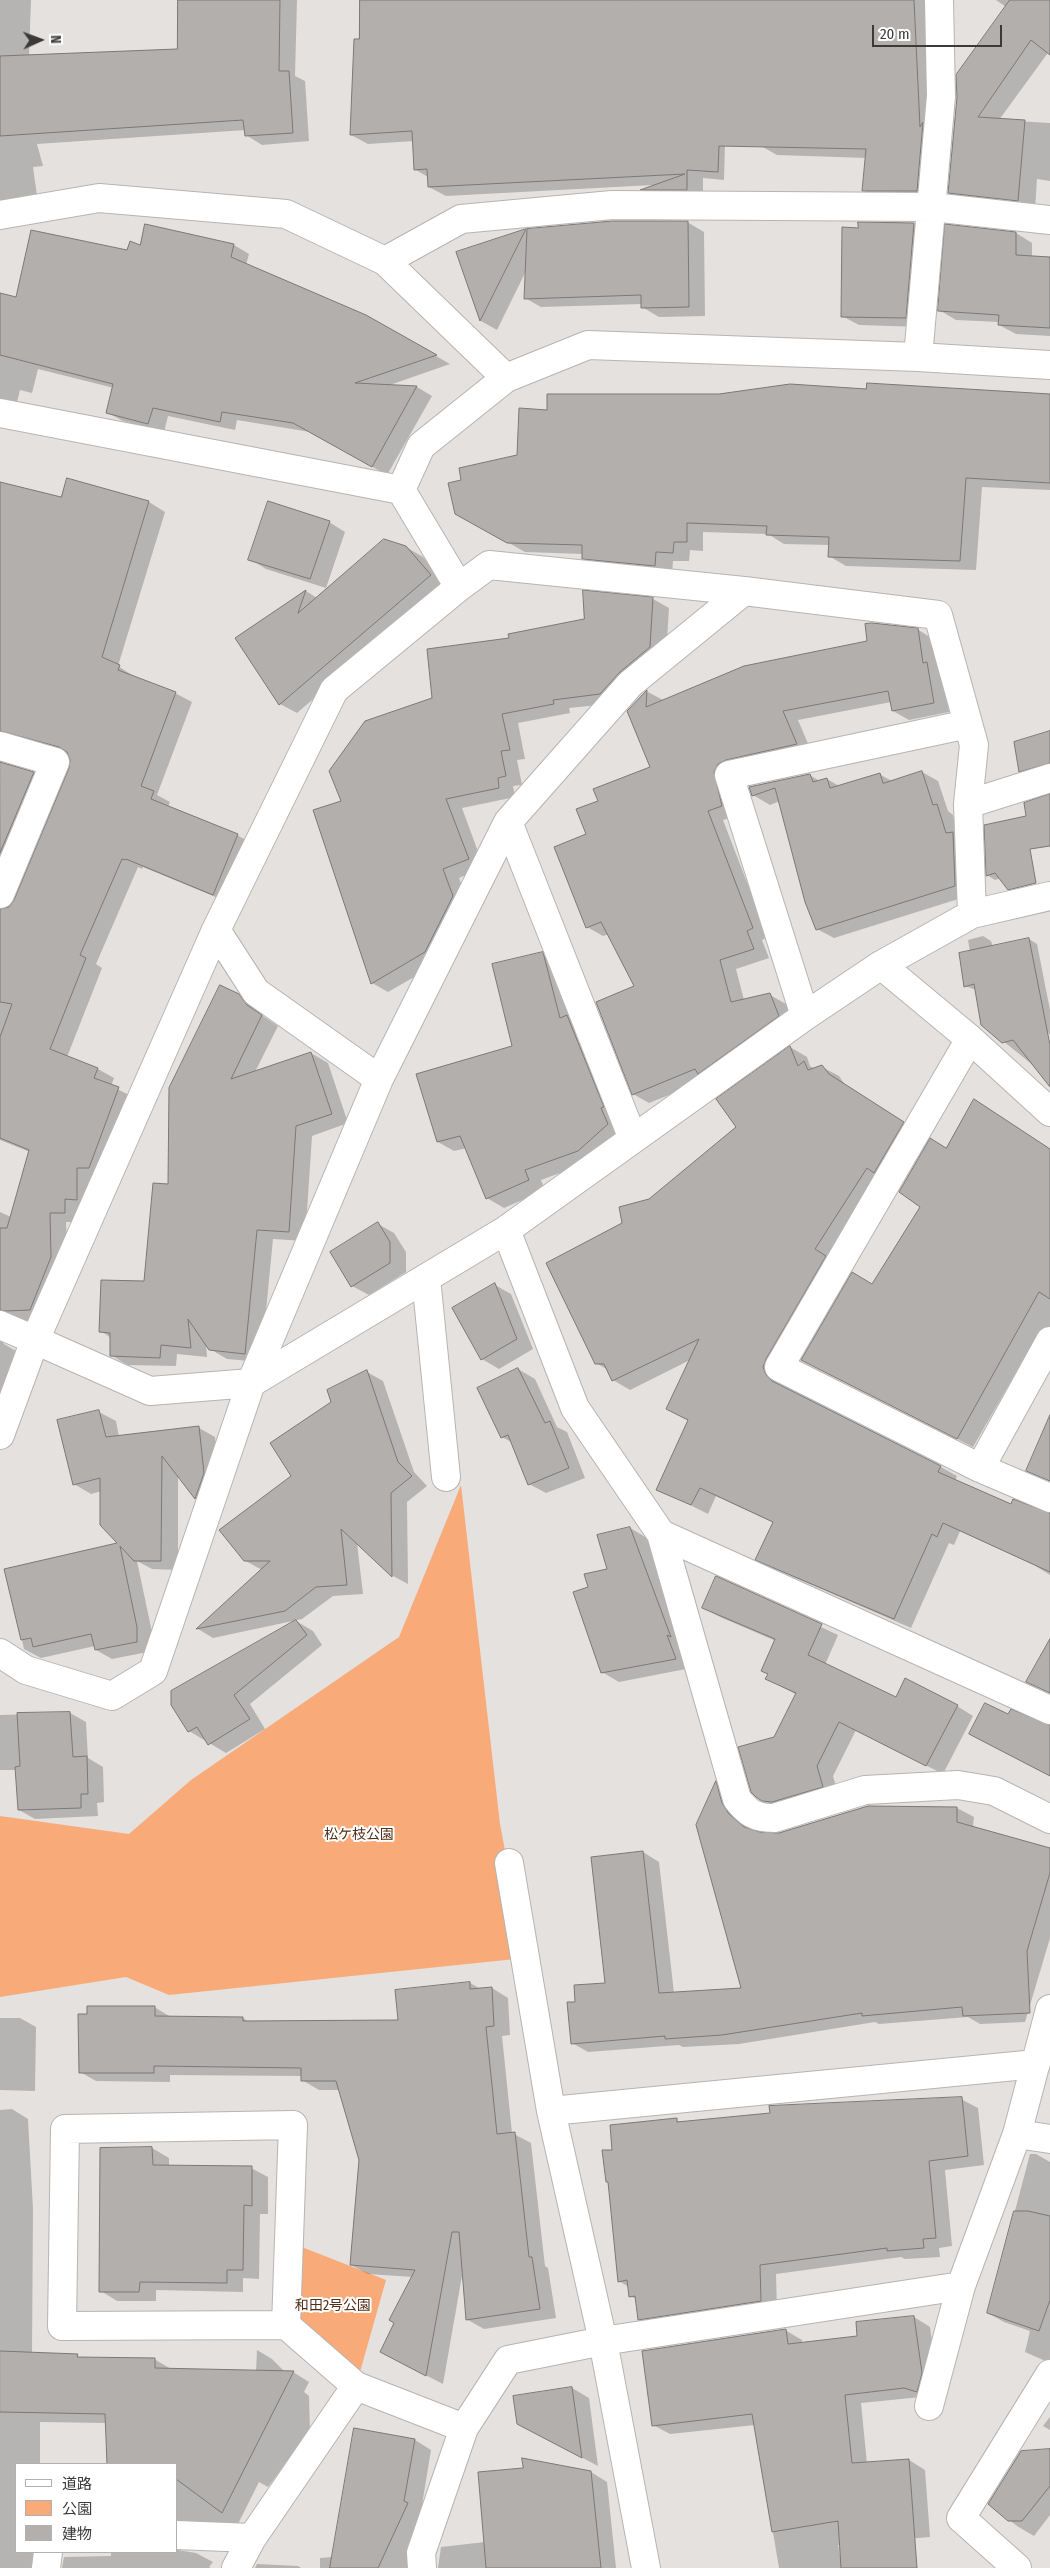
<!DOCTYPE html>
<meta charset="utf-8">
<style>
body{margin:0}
#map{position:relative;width:1050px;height:2568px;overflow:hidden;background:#e4e1df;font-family:"Fira Sans Condensed","Noto Sans JP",sans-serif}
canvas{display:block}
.legend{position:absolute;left:15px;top:2463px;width:162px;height:90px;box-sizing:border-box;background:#fff;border:1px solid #b1b0b0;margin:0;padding:6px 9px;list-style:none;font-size:15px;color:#3b3a39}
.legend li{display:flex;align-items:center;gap:10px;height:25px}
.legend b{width:25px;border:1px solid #b1b0b0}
.north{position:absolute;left:15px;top:15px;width:50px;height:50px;-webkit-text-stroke:4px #fff;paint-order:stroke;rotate:88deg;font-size:14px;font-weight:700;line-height:20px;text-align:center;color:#3b3a39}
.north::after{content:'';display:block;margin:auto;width:18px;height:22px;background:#3b3a39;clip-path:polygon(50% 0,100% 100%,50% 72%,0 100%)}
.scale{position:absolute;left:872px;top:25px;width:130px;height:22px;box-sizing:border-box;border:2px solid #3b3a39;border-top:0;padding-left:6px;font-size:15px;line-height:18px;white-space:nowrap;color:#3b3a39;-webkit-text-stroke:4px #fff;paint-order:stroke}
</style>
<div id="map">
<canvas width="1050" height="2568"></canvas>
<ul class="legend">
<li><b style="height:6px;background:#fff"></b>道路</li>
<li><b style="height:14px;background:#f9aa79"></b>公園</li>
<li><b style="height:14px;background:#b2afad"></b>建物</li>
</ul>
<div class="north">N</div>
<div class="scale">20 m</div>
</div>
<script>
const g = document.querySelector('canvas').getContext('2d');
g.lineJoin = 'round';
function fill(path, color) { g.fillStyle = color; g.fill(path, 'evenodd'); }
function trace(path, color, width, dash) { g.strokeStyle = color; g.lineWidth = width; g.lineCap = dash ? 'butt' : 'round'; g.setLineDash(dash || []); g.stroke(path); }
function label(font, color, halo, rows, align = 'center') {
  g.font = font + ' "Fira Sans Condensed","Noto Sans JP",sans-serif'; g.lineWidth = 4; g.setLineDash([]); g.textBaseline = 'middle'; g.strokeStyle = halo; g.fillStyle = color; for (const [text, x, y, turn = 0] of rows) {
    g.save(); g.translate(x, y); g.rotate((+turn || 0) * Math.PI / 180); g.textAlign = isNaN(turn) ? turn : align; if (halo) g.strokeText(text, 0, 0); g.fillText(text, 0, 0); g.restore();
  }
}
fill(new Path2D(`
 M461 1485 500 1824 525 1958 169 1995 126 1977 0 1997V1816L129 1834 191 1780 399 1637Z
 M289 2242 386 2280 356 2386 286 2325Z`), '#f9aa79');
fill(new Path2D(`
 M0 0H31L29 56 178 50 179 0H297L295 76 305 81 309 141 262 145 246 135V130L37 144 43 166 33 167 38 203 0 209Z
 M362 0H729L724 180 703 178V199L657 198 643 190 653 185 446 196 429 187 428 177 416 170 414 141 368 144 351 135Z
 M776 0H930L933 200H880L863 190 867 158 777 155 761 146Z
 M996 0H1050V50L999 120 1050 123V181L1037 179 1035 210 967 202 949 192 1006 7Z
 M687 222 704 232 705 316 659 317 642 307V304L541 307 525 298 526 271 497 330 481 321 458 253 526 230Z
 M914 224 930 233 922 327 859 325 842 316 859 229Z
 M146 226 234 245 249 254 246 265 366 316 450 364 387 386 417 387 432 396 387 475 310 432 237 420 235 430 168 416 164 432 123 421 108 413 114 388 38 369 32 393 20 390 16 406 0 402V295L17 299 141 246Z
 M1016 233 1032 243V257L1050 259V336L1016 334 999 325V322L956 320 939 310Z
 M548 411 1050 413V490L982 487 976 570 846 566 829 556 830 545 784 544 768 534 703 532V551L690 550 689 561H673L672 575 600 568 583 558V554L525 552 456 513 463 481 519 456Z
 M68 479 149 502 165 512 118 666 135 677 175 693 192 702 157 795 170 802 168 807 237 835 253 844 230 903 143 867 142 869 138 867 96 964 102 968 67 1057 98 1069 114 1078 111 1086 135 1098 81 1222H66L68 1267 46 1319 1 1338 4 1344 28 1358 0 1430V1212L11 1217 30 1152 0 1140V484L62 499ZM14 739 69 754 72 760 71 768 16 901 10 908 2 910 1 907 50 783 33 773 3 765 1 760Z
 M329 522 345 532 326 588 266 569 250 559Z
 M406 547 423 557 446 585 297 713 280 704 237 639 306 591 317 598Z
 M584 592 653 599 669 608 666 657 617 703 569 708 570 713 518 723 525 759 517 760 522 785 513 786 515 797 462 808 484 868 459 878 469 906 442 961 388 992 372 983 343 801 433 699 511 639 585 620Z
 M917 629 933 639 938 670 943 672 949 712 909 720 893 711 891 702 798 720 812 753 742 768 738 815 723 820 768 937 762 940 769 958 736 969 744 1000 770 995 786 1004 794 1025 709 1079 649 1103 633 1094 635 987 609 934 603 936 587 927 588 835 599 801 652 767 628 712 648 692 663 700Z
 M922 772 938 781 948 811 953 815 971 895 834 938 817 929 780 801 770 805 753 795 809 775 820 781 827 779 839 786 879 774 892 781Z
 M986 826 1023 871 995 880 987 875Z
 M983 936 991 941 993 947 1029 939 1037 944 1050 1010V1035L1003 971 1039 1070 982 1024 976 990 965 986 970 952 968 940Z
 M542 954 559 963 624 1134 595 1160 541 1180 545 1190 504 1208 487 1198 467 1148 454 1151 438 1142 514 1047Z
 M238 995 255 1005 263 1016 278 1026 255 1072 311 1053 328 1063 348 1123 312 1136 305 1241 273 1239 261 1362 227 1359 210 1349 206 1343 207 1357 177 1354 176 1366 127 1365 111 1355V1338L101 1331 146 1282 169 1185Z
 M790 1047 807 1057 810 1066 815 1069 822 1067 839 1076 845 1085 919 1132 779 1377 782 1385 941 1467 957 1476 955 1481 1012 1506 1050 1514V1575L1034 1565 960 1531 954 1545 949 1543 911 1628 773 1568 757 1559 774 1523 716 1496 708 1514 658 1489 689 1421 667 1409 690 1360 630 1390 613 1380 608 1370 596 1363 624 1224 738 1128Z
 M946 1149 1050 1171V1343L1037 1336 973 1447 803 1360 873 1286 921 1207Z
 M378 1224 394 1233 406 1252V1272L369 1295 352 1286Z
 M495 1285 511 1294 533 1349 499 1369 482 1359 454 1308Z
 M518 1369 535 1379 557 1427 567 1432 585 1478 546 1493 529 1484 513 1443 502 1437Z
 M367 1372 383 1381 414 1472 427 1486 407 1502 408 1584 393 1576 357 1543 363 1594 333 1596 302 1619 213 1638 198 1629 262 1570 244 1560 293 1477 332 1403Z
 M99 1412 116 1421 119 1437 199 1428 215 1437 220 1483 212 1507 196 1498 178 1474V1570L152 1569 137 1561 153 1637V1651L112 1659 96 1650 95 1646 41 1658 24 1649 6 1570 119 1543 102 1491 91 1494 74 1484Z
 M630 1528 647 1538 686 1644 691 1668 619 1682 602 1672 590 1588 608 1570Z
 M716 1578 838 1635 825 1665 896 1699 957 1706 973 1716 943 1774 856 1730 833 1776 839 1796 776 1808 759 1798 775 1738 797 1695 767 1679 776 1641 720 1617 704 1608Z
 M296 1621 313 1631 322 1645 250 1704 265 1729 226 1753 189 1731Z
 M70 1713 86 1722 88 1758 103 1767 104 1802 97 1803 98 1816 35 1819 19 1810 17 1770H0V1715Z
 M716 1783 732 1792 738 1814 751 1831 774 1835 868 1807 957 1808 974 1817 973 1827 1050 1849V1938L1025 2022 980 2024 968 2017 879 2024 875 2022 739 2044 683 2047 679 2045 588 2052 572 2043 576 2003 607 1984 643 1852 659 1862 674 1993 742 1989Z
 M470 1983 481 1989 492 1988 508 1998 510 2035 502 2036 512 2133 531 2143 545 2266 548 2268 556 2318 484 2329 468 2320 463 2270 443 2384 398 2361 395 2323 413 2277 368 2274 351 2265 360 2160 339 2090H319L302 2080V2076L170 2075V2082L96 2081 80 2072 154 2007 171 2017 243 2018 249 2022 400 2021Z
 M0 2018H20L36 2027 35 2091 0 2090Z
 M961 2099 978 2108 984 2165 945 2170 952 2246 939 2248 940 2257 905 2259 901 2257 776 2274 777 2310 655 2328 639 2319 636 2299 630 2296 629 2287 619 2281 610 2183 607 2182 614 2151 676 2120 682 2123Z
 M12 2109 28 2119 33 2209 32 2354 77 2356 81 2358 154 2359 171 2369 256 2371 257 2350 272 2359 285 2372H293L309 2382 304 2392 309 2396 310 2431 268 2487 259 2482 235 2530 177 2544 178 2550 196 2553 213 2562 209 2567 211 2568H62L64 2557 111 2556V2552H176V2464H108L106 2423 40 2422V2464H16V2552H41L48 2568H0V2110Z
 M152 2148 169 2158V2166L251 2168 268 2177V2214H260L259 2279 243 2278V2292L156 2290V2301H117L101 2291Z
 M1030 2154H1036L1050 2162V2363L1025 2352 1030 2331 1004 2322 988 2313Z
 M914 2317 930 2327 938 2383 921 2397 861 2403 867 2464 909 2460 925 2470 930 2537 838 2545 842 2568H779L755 2425 670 2434 653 2425 785 2330 802 2340V2343L859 2337Z
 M572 2388 589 2398 598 2466 535 2433 514 2397Z
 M1050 2417V2430L1043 2426Z
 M355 2429 415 2440 431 2450 421 2511 430 2516 423 2568H320V2558L333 2557Z
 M1050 2450V2515L1034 2536 1017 2526 990 2504Z
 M591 2472 607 2482 616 2568H438L441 2547 485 2542Z
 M257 2564 298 2566 301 2568H255Z`), '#0003');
const building = new Path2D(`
 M178 0H280L279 71H289L293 133 245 136 243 120 0 136V56L177 49Z
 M360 0H914L920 127 923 122 917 191H862L866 149 719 146 718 172 687 170V190H640L685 174 428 187 427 169 414 170 412 131 350 135 354 39H359Z
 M1010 0H1050V55L1031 40 978 117 1025 120 1018 201 948 193 957 97 956 75Z
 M613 221H688L689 307 641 308V295L524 299 527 229Z
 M858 222 914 223 906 318 841 317 842 227 858 228Z
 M145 224 234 244 231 257 366 315 437 355 355 383 417 386 372 467 293 423 222 412 220 422 153 408 148 424 106 413 113 384 0 355V293L16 297 31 230 127 250 130 241 140 245Z
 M945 224 1016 232V255L1050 257V328L998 325 999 315 938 311Z
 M526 229 480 321 456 252Z
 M867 383 1050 394V483L966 478 960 561 828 557 829 537 766 535 767 526 687 523V542H674L673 553 656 552 655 566 582 559V545L507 543 455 514 448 483 461 480 459 468 517 455 519 408 547 410V394H719L790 384 866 389Z
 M67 478 149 501 102 657 120 665 118 670 176 692 141 786 154 791 151 799 238 834 213 895 126 859 125 860 122 859 80 955 86 958 50 1049 98 1068 94 1078 119 1087 89 1168H77V1200L65 1199V1213H50L51 1257 30 1310 6 1311 0 1310V1228H7L29 1150 0 1138V1037L12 1004 0 1002V909L9 907 14 900 69 768 70 760 67 752 59 747 0 731V482L61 497Z
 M268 501 330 521 310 579 248 560Z
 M384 539 406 546 431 575 279 705 235 638 306 590 298 613Z
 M583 590 653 597 650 647 620 672 600 694 553 700 554 704 502 714 510 750 501 751 506 776 498 778 499 788 446 799 469 859 443 869 453 896 425 952 371 984 313 810 341 801 329 771 365 721 432 698 427 649 509 638 508 634 584 619Z
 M872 623 918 628 923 663 927 662 934 703 892 711 888 691 783 711 797 744 726 760 718 764 714 772 722 806 708 811 753 928 747 931 754 949 720 960 731 1002 770 993 779 1016 698 1074 695 1069 632 1095 596 1002 634 986 601 922 586 928 554 847 586 834 576 809 598 801 593 789 650 767 627 711 647 690 646 707 744 666 867 641 865 624Z
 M1050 731V763L1019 772 1014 742Z
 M0 762 34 772 0 853Z
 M922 771 933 805 937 804 946 833 953 832 955 886 816 930 805 902 775 788 752 796 749 787 810 774 813 782 827 778 830 788 880 773 883 783Z
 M1050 794V846L1030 849 1036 883 1008 890 995 873 986 876 984 825 1026 816 1024 803Z
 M1029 938 1050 1045V1087L1013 1040 1002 1043 981 1025 974 984 964 987 959 953Z
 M543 952 560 1018 567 1015 604 1107 601 1108 608 1124 578 1151 525 1170 529 1180 486 1199 460 1136 437 1142 416 1074 512 1046 492 964Z
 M220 985 239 994 247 1005 262 1015 231 1079 311 1052 332 1114 296 1126 289 1232 257 1230 245 1354 209 1350 188 1319 191 1348 161 1345 160 1358 110 1356V1333L99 1332 101 1280 144 1281 153 1183 168 1184 169 1088Z
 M790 1046 798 1066 804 1061 808 1070 822 1065 829 1074 904 1122 874 1173 867 1168 815 1249 826 1256 766 1359 763 1367 766 1375 772 1381 941 1466 938 1472 1011 1504 1013 1499 1050 1513V1572L943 1523 937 1537 932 1534 894 1619 755 1560 773 1522 700 1488 691 1505 656 1490 688 1420 666 1409 699 1339 612 1381 604 1364H595L546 1263 622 1223 619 1207 649 1199 736 1127 716 1099Z
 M974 1099 1050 1149V1299L1039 1292 957 1439 801 1360 852 1272 872 1284 920 1207 899 1192 930 1138 946 1148Z
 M378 1222 390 1242V1263L351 1287 330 1252Z
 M495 1283 517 1339 481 1360 452 1308Z
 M518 1368 545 1423 550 1421 569 1468 528 1485 508 1435 501 1438 477 1388Z
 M367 1370 398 1462 412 1476 391 1493 392 1577 341 1529 347 1585 316 1587 285 1611 196 1629 270 1561H244L219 1530 291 1476 270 1443 331 1402 327 1390Z
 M99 1410 106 1437 199 1426 204 1473 195 1499 162 1456 161 1561H134L120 1546 137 1627V1642L95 1650 91 1634 33 1647 31 1638 21 1640 4 1569 117 1543 100 1525V1478L73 1485 57 1420Z
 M1050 1415V1481L1026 1471Z
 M630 1527 671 1637 667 1635 676 1659 601 1673 573 1592 588 1587 584 1574 607 1569 597 1535Z
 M716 1576 822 1624 808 1655 896 1697 905 1678 958 1705 926 1766 839 1722 817 1766 823 1787 772 1802 762 1801 756 1797 751 1792 738 1747 774 1737 796 1693 765 1679 768 1674 761 1671 775 1639 702 1608Z
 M296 1620 307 1635 234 1695 250 1719 208 1745 197 1727 188 1732 171 1705V1691Z
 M1050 1639V1693L1026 1682Z
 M985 1703 1008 1714 1011 1709 1050 1725V1776L969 1734Z
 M70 1712 73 1757 87 1756 88 1794H81V1808L18 1810 15 1767 20 1766 17 1713Z
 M716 1781 722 1803 729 1814 744 1827 760 1832 779 1833 868 1806 957 1807V1822L1050 1848V1873L1027 1951 1030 2013 963 2016 962 2007 862 2016V2013L722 2035 665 2039V2036L571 2044 567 2002H575L574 1985 605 1983 591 1857 643 1851 659 1993 741 1988 696 1825Z
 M470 1982V1989L492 1987 494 2026 486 2027 497 2134 515 2132 529 2257H532L540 2309 466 2320 459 2232H452L426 2376 380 2352 394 2323 389 2320 415 2270 350 2265 359 2160 336 2081H301V2068L154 2066V2073H79L78 2014H87V2006H155V2016L243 2017V2021L398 2020 395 1990Z
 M962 2097 968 2156 929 2161 936 2238 923 2239 924 2248 887 2251V2248L760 2265 761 2301 638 2320 635 2296 629 2297 627 2280 618 2282 608 2182H606L602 2150H612L610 2125 677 2118V2122L770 2113 769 2106Z
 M152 2147 153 2165 252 2166V2206L244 2205 243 2270H227V2283L140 2282 139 2292H99L100 2148Z
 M1014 2211H1028L1050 2216V2300L1039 2331 987 2313Z
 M914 2316 922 2373 917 2392 904 2388 845 2395 852 2463 909 2459 917 2568H841L838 2521 772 2532 752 2414 652 2426 642 2351 786 2329 788 2344 857 2336 856 2322Z
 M0 2351 78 2354 77 2357 155 2358V2368L294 2371 222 2513 176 2479V2464H107L105 2414 0 2412Z
 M572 2387 582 2458 517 2424 513 2396Z
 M354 2428 415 2439 404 2501 408 2503 378 2568H330Z
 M1050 2449V2486L1022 2521H1008L988 2504 1021 2451Z
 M522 2458 591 2471 601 2568H486L478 2472 523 2468Z`);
fill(building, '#b2afad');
trace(building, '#7b7877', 1);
const minor = new Path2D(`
 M939 0 941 96 918 357 588 345 506 378 421 446 401 490 459 587 334 690 216 930 35 1340 150 1391 251 1383 506 1230 575 1408 661 1534 737 1799C748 1813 755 1818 774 1818L865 1790 958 1785 994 1791 1050 1819
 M0 215 99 198 286 214 385 261 506 378
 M385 261 461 219 612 205 932 207 1050 220
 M918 357 1050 365
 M0 413 401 490
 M459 587 489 565 744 591
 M0 746 55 762 0 894
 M968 804 1050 778
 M508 822 633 1139
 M216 930 256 992 379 1079
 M881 965 970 1039 1050 1112
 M805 1016 881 965 972 914
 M970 1039 779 1367 980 1468 1050 1341
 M506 1230 805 1016 729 775 968 724
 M426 1278 446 1477
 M0 1325 35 1340 0 1435
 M980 1468 1050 1498
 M661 1534 1050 1710
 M0 1653 26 1670 112 1696 153 1671 251 1383 379 1079 508 822 630 684 744 591 938 615 974 745 968 804 972 914 1050 896
 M509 1863 551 2111 603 2341 646 2568
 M1050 2009 1017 2134 1050 2139
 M551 2111 1036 2064
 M961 2286 1017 2134
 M286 2325 293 2125 65 2129 62 2326 286 2325 356 2386
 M176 2535 252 2538
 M46 2568 48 2552
 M236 2568 252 2538 356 2386 464 2428 508 2360 603 2341 961 2286 929 2406
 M422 2568 421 2553 464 2428
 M1017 2568 961 2518 1050 2374`);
trace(minor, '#b7b4b2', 30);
trace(minor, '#fff', 28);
label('14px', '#522f18', '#fff', [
 ["松ケ枝公園",359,1835],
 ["和田2号公園",333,2306]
]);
</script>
